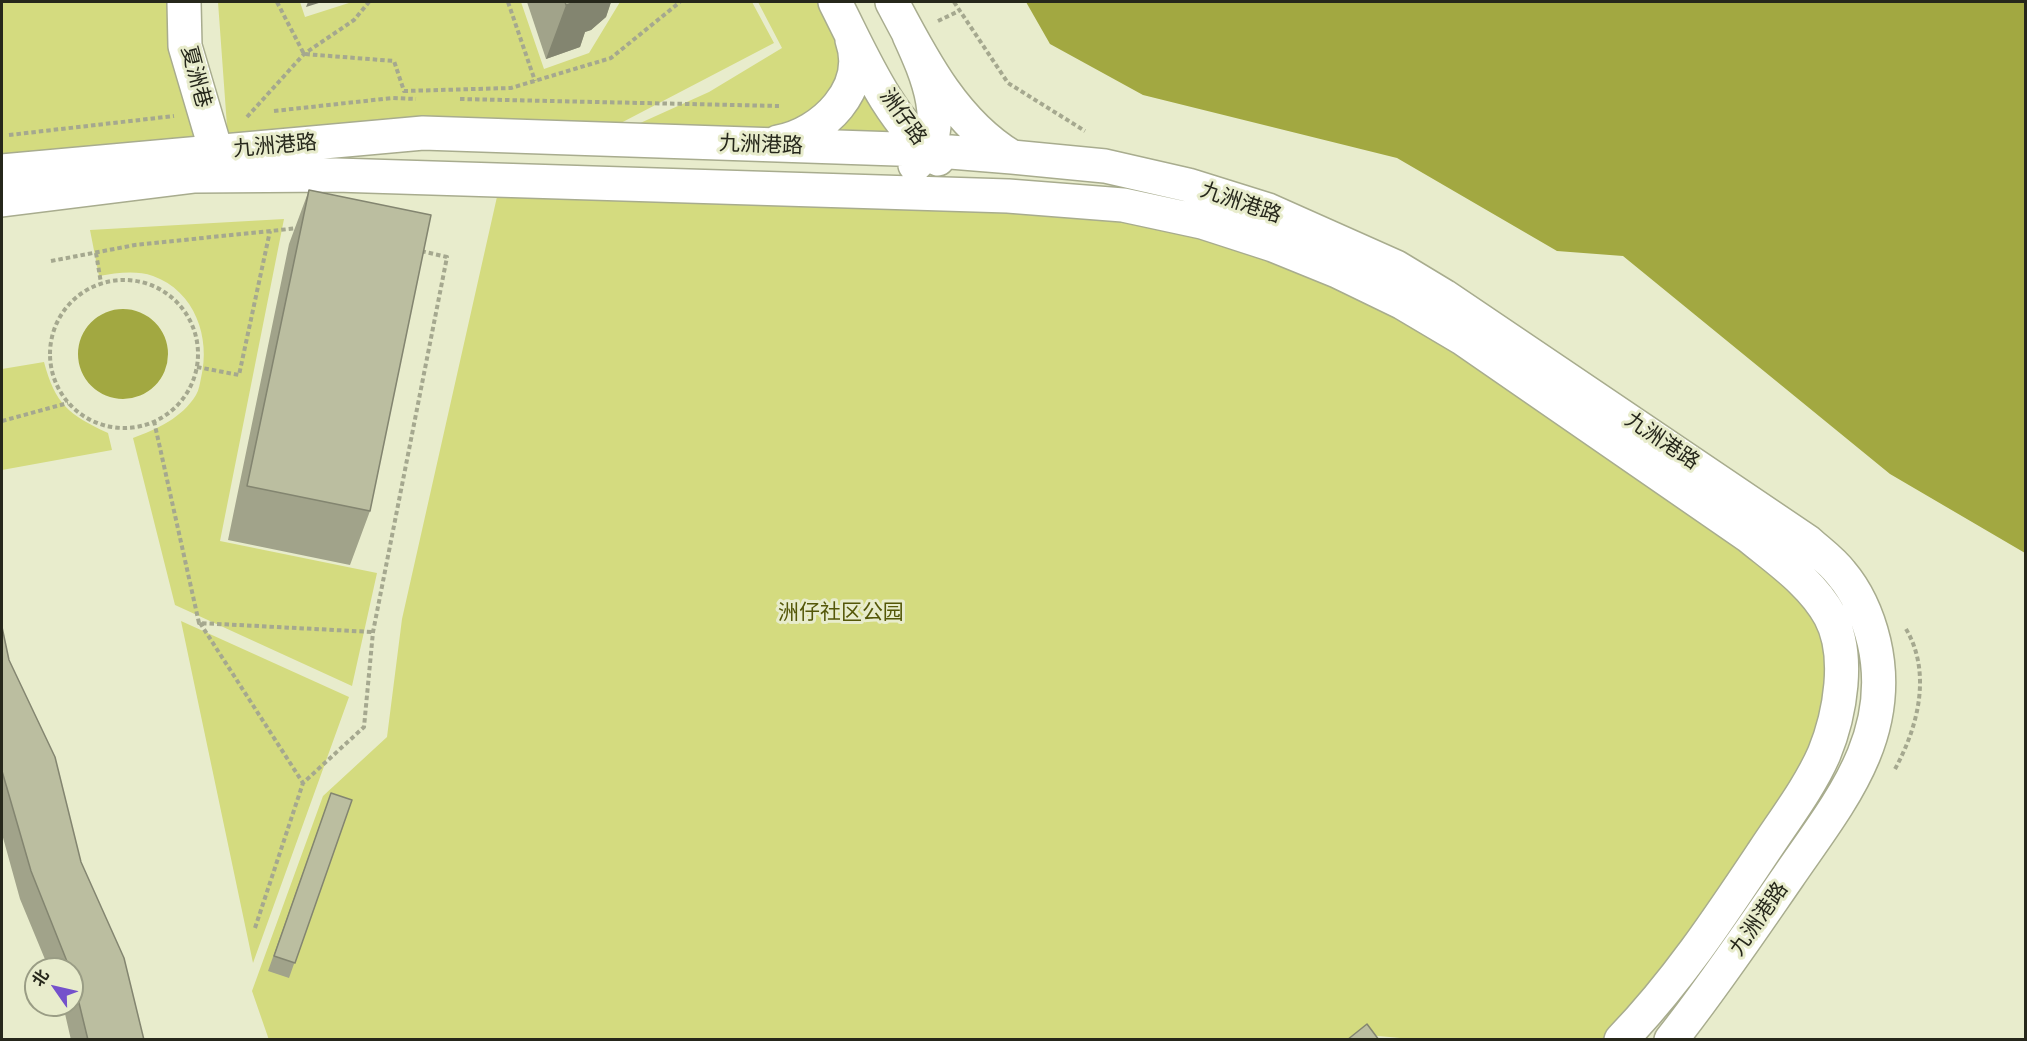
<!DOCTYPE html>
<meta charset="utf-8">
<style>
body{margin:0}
#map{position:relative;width:2027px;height:1041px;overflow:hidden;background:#e8eccc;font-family:Raleway,"Noto Sans SC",sans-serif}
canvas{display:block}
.frame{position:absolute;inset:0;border:3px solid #26271b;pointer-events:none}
.north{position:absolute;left:24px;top:957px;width:60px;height:60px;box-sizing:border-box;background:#e8eccc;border:2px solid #9a9d85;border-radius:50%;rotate:304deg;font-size:16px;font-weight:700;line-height:24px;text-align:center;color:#26271b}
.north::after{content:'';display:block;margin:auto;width:21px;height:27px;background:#7451cb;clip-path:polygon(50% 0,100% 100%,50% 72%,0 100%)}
</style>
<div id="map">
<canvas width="2027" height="1041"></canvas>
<div class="frame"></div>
<div class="north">北</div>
</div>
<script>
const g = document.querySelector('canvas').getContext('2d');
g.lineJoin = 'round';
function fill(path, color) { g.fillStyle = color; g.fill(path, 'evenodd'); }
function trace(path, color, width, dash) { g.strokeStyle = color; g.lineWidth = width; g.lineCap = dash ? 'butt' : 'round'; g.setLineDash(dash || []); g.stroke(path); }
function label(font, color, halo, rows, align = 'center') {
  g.font = font + ' Raleway,"Noto Sans SC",sans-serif'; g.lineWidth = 6; g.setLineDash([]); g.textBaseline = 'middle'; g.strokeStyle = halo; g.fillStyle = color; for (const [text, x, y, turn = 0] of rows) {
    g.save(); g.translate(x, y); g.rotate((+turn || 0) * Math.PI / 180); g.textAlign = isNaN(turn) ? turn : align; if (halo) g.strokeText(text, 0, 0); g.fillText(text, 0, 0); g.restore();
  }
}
fill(new Path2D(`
 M2 2H179L207 144 2 163Z
 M218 2H300L305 17 352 2H521L544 69 589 53 620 2H752L774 43 617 125 228 140Z
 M758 2H828L900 141 627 129 709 92 782 48Z
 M501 179 1202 223 1462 338 1831 618 1835 719 1620 1039 1423 1040 1367 1035 1357 1040H269L252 991 323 796 387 737 402 619Z
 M284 219 220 541 377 573 352 686 175 605 133 438C157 429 182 418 196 395 199 390 200 383 201 378 211 338 195 291 153 276 136 270 116 273 99 276L90 230Z
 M44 362C55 404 69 415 108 433L112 450 2 470V369Z
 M181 621 349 697 253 963Z`), '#d4db7f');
fill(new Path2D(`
 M1026 2H2025V553L1890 474 1623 256 1557 251 1397 158 1143 95 1050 44Z
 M78 354a45 45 0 1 1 90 0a45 45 0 1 1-90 0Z`), '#a2a841');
const minor = new Path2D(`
 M184 2 185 46 216 151
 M835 2C862 55 889 121 938 159
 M892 2C922 59 954 122 1012 157
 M909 35C926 72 953 131 915 165
 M778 142C823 134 869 88 852 40
 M2 171 423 133 926 150 1012 157 1105 166 1188 185 1268 210 1396 267 1444 296 1808 542C1819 552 1832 561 1841 573 1858 593 1868 617 1874 642 1896 737 1838 804 1788 877 1750 932 1713 987 1671 1040
 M2 200 195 176 336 175 1008 196 1123 205 1202 222 1273 245 1337 271 1403 303 1462 338 1750 537C1778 560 1812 583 1830 616 1851 655 1840 715 1824 754 1809 788 1785 819 1764 851 1720 917 1677 982 1621 1040`);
trace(minor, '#a8ac8e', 36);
trace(new Path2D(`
 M277 2 304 54 394 61 404 91 511 88 611 58 680 2
 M508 2 535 81
 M954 2 1008 83 1085 131
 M938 21 959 11
 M460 99 779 106
 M274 111 392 98 416 99
 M247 117 304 54 354 20 369 2
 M9 135 174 116
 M96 253 101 283
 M51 261 135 245 299 228
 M50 354a74 74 0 1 1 148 0a74 74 0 1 1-148 0Z
 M197 367 239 375 270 231
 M2 421 68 403
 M154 421 199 623 373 632
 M200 623 303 783
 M1895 769C1918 727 1932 673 1906 629
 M255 928 303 783 364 727 373 632 447 257 421 251`), '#a5a88f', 4, [4.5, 3]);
trace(minor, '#fff', 33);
fill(new Path2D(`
 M527 2H611L606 17 591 30 585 32 580 47 546 59Z
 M309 190 370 511 350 565 228 540 289 244Z
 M2 627 9 660 144 1040H71L63 1005H72V969H49L20 899 2 834Z
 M331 793 352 800 289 978 268 971Z`), '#a1a38a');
fill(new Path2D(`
 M308 2H322L306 7Z
 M576 2H611L606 17 591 30 585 32 580 47 546 59 566 5Z`), '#838570');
const building = new Path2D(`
 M565 2H576L566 5Z
 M309 190 431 215 370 511 247 486Z
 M2 627 9 660 55 757 81 862 124 958 144 1040H88L72 974V969H70L31 871 2 771Z
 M331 793 352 800 295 963 274 956Z
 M1367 1024 1379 1040H1347Z`);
fill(building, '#bbbea0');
trace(building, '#838570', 1.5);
label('21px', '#26271b', '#e8eccc', [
 ["夏洲巷",196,77,75],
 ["洲仔路",903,117,54],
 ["九洲港路",761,145,2],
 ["九洲港路",275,146,-5],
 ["九洲港路",1241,203,19],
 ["九洲港路",1662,441,34],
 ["九洲港路",1759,919,-55]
]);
label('21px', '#545708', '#e8eccc', [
 ["洲仔社区公园",841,613]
]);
</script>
